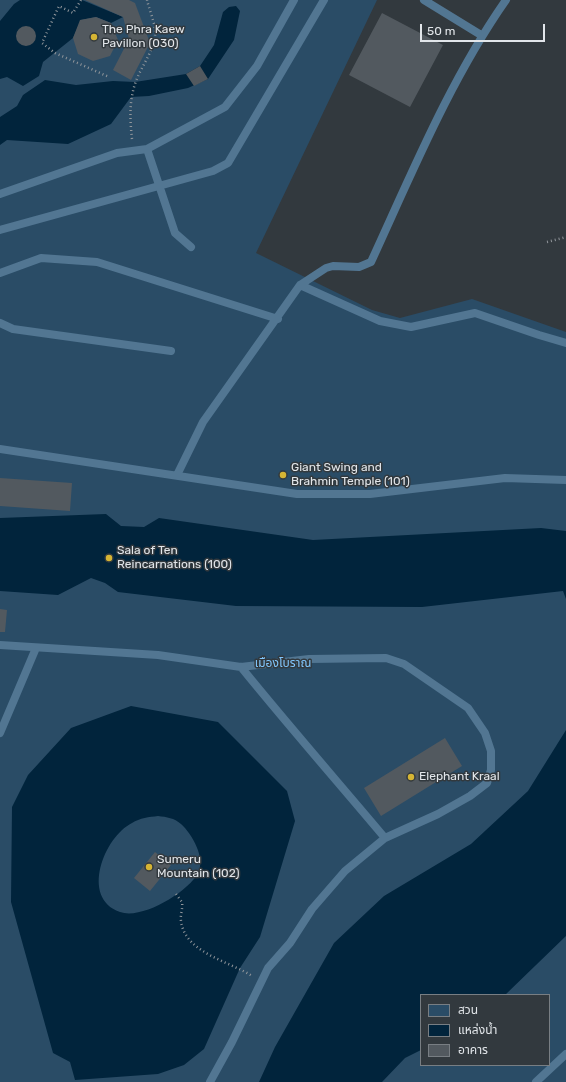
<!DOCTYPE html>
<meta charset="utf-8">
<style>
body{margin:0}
#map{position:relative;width:566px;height:1082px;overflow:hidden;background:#32393e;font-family:Rubik,"Noto Sans Thai",sans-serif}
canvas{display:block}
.legend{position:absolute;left:420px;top:994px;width:130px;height:72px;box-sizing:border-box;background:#32393e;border:1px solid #787e83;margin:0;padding:5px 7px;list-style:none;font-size:12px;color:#e2e6ea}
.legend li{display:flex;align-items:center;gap:8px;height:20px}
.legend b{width:20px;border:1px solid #787e83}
.scale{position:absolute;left:420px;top:24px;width:125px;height:18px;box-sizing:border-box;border:2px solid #e2e6ea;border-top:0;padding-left:5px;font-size:12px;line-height:14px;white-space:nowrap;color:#e2e6ea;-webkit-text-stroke:3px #32393e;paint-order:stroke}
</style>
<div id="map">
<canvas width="566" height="1082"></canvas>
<ul class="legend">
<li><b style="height:11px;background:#2a4c66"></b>สวน</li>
<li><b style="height:11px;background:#01243c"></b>แหล่งน้ำ</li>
<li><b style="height:11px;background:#52595f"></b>อาคาร</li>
</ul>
<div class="scale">50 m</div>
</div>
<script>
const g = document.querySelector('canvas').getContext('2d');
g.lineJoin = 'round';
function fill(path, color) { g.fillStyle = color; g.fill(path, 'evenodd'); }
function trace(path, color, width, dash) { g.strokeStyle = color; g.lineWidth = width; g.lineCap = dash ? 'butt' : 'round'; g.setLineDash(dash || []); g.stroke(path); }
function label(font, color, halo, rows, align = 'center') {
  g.font = font + ' Rubik,"Noto Sans Thai",sans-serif'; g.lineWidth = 3; g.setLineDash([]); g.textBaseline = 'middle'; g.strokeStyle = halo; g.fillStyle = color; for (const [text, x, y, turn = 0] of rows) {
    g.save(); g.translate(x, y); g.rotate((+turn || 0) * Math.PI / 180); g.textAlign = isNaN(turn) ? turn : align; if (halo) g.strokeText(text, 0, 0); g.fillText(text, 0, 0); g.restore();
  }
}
fill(new Path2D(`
 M0 0H377L256 253 372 310 400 318 472 299 566 332V1082H0ZM421 995H549V1065H421Z`), '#2a4c66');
fill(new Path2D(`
 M20 0H82L123 17 111 23 96 17 81 20 73 38 43 62 39 76 23 86 7 77 0 79V21L14 4Z
 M236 6 240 11 234 40 208 79 188 88 149 96 131 97 111 124 68 144 7 140 0 145V117L17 106 23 95 45 80 76 85 113 81 135 82 186 74 200 66 214 45 223 12 229 7Z
 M106 514 121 526 144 527 159 518 313 540 541 528 566 531V599L563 591 422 607 236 606 118 592 105 583 91 578 58 595 0 591V518Z
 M131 706 218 722 287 791 295 821 260 937 240 968 204 1049 184 1065 158 1074 75 1080 70 1062 53 1053 11 902 12 807 28 775 71 728ZM158 816C167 817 174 818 181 824 192 834 206 858 198 873 188 892 142 920 120 912 80 898 104 837 132 823 140 818 149 817 158 816Z
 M566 730V936L505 995H421V1050L405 1058 382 1082H259L275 1047 334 943 384 896 471 844 528 791Z`), '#01243c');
fill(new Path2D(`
 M85 0H129L135 3 150 43 131 80 113 70 129 39 123 17Z
 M382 13 443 45 410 107 349 75Z
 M96 17 111 23 118 40 110 56 93 61 78 54 73 38 80 20Z
 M16 36a10 10 0 1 1 20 0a10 10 0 1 1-20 0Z
 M200 66 208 79 194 86 186 74Z
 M0 478 72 483 70 511 0 506Z
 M0 609 7 610 5 632H0Z
 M445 738 462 766 381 816 364 788Z
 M155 852 171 865 150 891 134 878Z`), '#52595f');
trace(new Path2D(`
 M81 0 73 13 59 6 42 43 55 53 109 77
 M132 139C130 120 129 102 135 84 140 67 157 48 155 30 154 20 149 9 147 0
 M547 242 566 237
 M176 894 182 902C183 909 180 915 181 921 185 953 229 961 252 976`), '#91969b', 2.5, [1, 3]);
trace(new Path2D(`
 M424 0 481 35
 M147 149 175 233 191 247
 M0 194 117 153 147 149 225 107 257 66 294 0
 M0 230 213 171 228 163 324 0
 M0 273 41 258 97 262 278 319
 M300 285 380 321 411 327 475 313 539 335 566 343
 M0 323 13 329 171 351
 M0 449 297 494H370L505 478 566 480
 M177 475 203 422 300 285 326 268 333 266 359 267 371 262C412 173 450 80 506 0
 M0 645 158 655 241 667 309 659 386 658 404 664 468 708 485 733 491 751V770L487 783 470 796 438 814 385 838 345 871 312 909 290 943 268 968 232 1042 210 1082
 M241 667C288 725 337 781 385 838
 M0 733 36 648
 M536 1082 566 1054`), '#527692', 8);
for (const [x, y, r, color] of [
 [94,37,4,"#d6b534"],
 [283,475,4,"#d6b534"],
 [109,558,4,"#d6b534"],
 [411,777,4,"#d6b534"],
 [149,867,4,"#d6b534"]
]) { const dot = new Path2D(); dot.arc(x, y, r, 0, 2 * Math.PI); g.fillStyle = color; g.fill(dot); trace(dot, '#32393e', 1.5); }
label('12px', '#e2e6ea', '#32393e', [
 ["The Phra Kaew",102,30],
 ["Pavillon (030)",102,44],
 ["Giant Swing and",291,468],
 ["Brahmin Temple (101)",291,482],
 ["Sala of Ten",117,551],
 ["Reincarnations (100)",117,565],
 ["Elephant Kraal",419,777],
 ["Sumeru",157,860],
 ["Mountain (102)",157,874]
], 'left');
label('12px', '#81c6fd', '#32393e', [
 ["เมืองโบราณ",283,664]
]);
</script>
